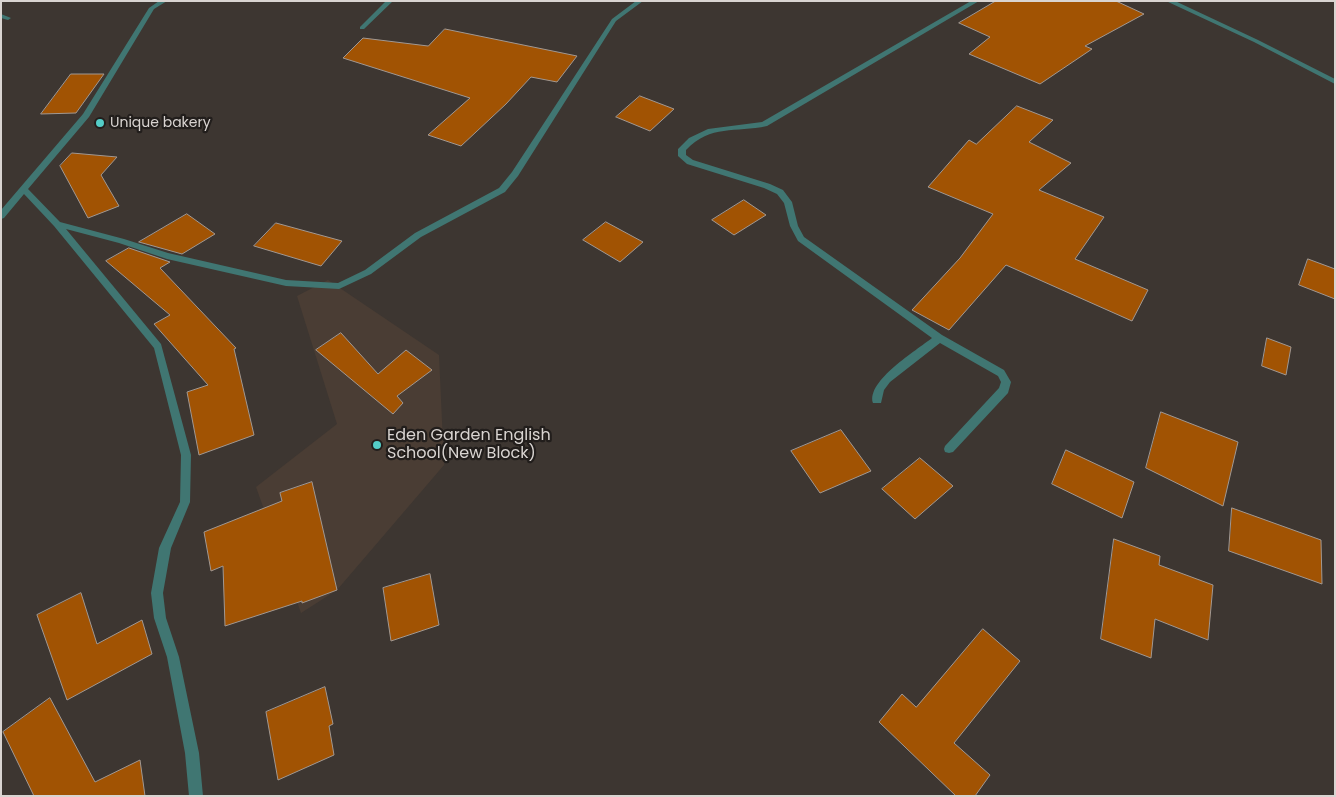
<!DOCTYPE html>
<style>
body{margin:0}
#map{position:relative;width:1336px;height:797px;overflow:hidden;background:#3d3631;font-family:Poppins,sans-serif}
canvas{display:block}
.frame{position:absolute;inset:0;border:2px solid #d9d4d1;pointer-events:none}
</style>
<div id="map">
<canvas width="1336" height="797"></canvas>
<div class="frame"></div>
</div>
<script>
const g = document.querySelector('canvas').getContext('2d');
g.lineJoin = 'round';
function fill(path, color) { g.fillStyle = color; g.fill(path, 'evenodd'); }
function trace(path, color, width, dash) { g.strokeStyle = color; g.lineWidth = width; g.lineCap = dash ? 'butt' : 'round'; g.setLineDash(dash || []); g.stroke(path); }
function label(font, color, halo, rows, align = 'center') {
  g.font = font + ' Poppins,sans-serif'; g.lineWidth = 4.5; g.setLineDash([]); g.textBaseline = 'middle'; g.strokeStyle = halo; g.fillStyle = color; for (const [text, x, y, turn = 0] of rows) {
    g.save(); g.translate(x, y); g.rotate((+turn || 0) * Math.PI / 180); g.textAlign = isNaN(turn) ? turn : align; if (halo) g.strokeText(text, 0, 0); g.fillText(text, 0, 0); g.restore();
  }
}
fill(new Path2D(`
 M328 280 439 355 444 465 337 590 301 613 256 487 337 424 297 296Z`), '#4a3d34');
const building = new Path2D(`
 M996 1H1116L1144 14 1085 46 1092 49 1040 84 969 54 990 37 959 23Z
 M445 29 577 56 557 82 531 77 506 104 461 146 428 135 470 98 343 58 363 38 428 46Z
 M71 74H104L76 113 41 114Z
 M640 96 674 109 650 131 616 117Z
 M1017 106 1053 120 1029 142 1071 163 1039 190 1104 217 1075 259 1148 290 1132 321 1006 265 949 330 912 310 960 258 993 214 928 187 969 140 976 144Z
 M72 153 117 157 101 175 119 206 88 218 60 166Z
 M744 200 766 215 734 235 712 220Z
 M187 214 215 234 182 254 139 242Z
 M606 222 643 242 620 262 583 240Z
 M276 223 342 241 321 266 254 246Z
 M129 248 170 262 160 268 236 348 234 349 254 435 199 455 187 392 208 385 154 324 170 315 106 261Z
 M1308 259 1335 269V299L1299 285Z
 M341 333 378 374 406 350 432 370 397 396 403 403 393 414 316 350Z
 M1267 338 1291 347 1286 375 1262 366Z
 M1161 412 1238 442 1223 506 1146 468Z
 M841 430 871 471 820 493 791 451Z
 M1066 450 1134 482 1122 518 1052 484Z
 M920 458 953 486 915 519 882 489Z
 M312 482 337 590 302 603V601L225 626 223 566 211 571 204 532 282 501 280 493Z
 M1232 508 1321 540 1322 584 1229 551Z
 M1114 539 1160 556 1159 565 1213 585 1208 640 1155 619 1151 658 1101 639Z
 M430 574 439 625 391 641 383 588Z
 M81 593 97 644 142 620 152 654 67 700 37 615Z
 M983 629 1020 661 954 743 990 775 975 796H956L879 722 902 694 916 707Z
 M325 687 333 724 329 726 334 755 278 780 266 712Z
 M50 698 95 782 140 760 145 796H34L3 732Z`);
fill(building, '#a15303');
trace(building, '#a19892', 1);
fill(new Path2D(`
 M1 14 11 18 8 20 1 18Z`), '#407672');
fill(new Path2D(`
 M159 1H167L154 9 89 117 28 189 60 222 124 239 168 253 286 280 338 283 365 270 415 233 499 188 512 172 612 19 636 1H643L616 21 518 176 505 192 421 237 371 274 339 289 286 286 167 259 119 243 66 229 161 344 191 455 190 502 171 548 163 593 166 618 179 657 199 753 203 796H189L185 753 167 657 154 618 151 593 159 548 180 502 181 455 154 348 54 226 24 194 4 218 1 219V210L83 114 149 8Z
 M386 1H393L364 29H360V27Z
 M971 1H979L767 126C735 133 711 124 686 150V155L693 160 770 184 783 190 792 202 798 226 804 237 942 335 1004 370 1011 382 1008 393 953 452 949 453 945 452 944 449 945 446 999 388 1001 382 998 376 940 343 890 382 884 390 881 403H873C866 381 917 350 932 338L798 241 790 226 784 203 777 194 764 188 687 164 678 156V149L689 138 708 129 762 122Z
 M1166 1H1175L1258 40 1335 79V84L1254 42Z`), '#407672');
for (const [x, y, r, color] of [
 [100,123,5,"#54cdc7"],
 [377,445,5,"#54cdc7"]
]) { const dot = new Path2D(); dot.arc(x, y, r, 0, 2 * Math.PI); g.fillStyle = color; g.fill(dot); trace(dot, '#221e1c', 2); }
label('14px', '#d9d4d1', '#221e1c', [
 ["Unique bakery",110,123]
], 'left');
label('16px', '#d9d4d1', '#221e1c', [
 ["Eden Garden English",387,436],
 ["School(New Block)",387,454]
], 'left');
</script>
